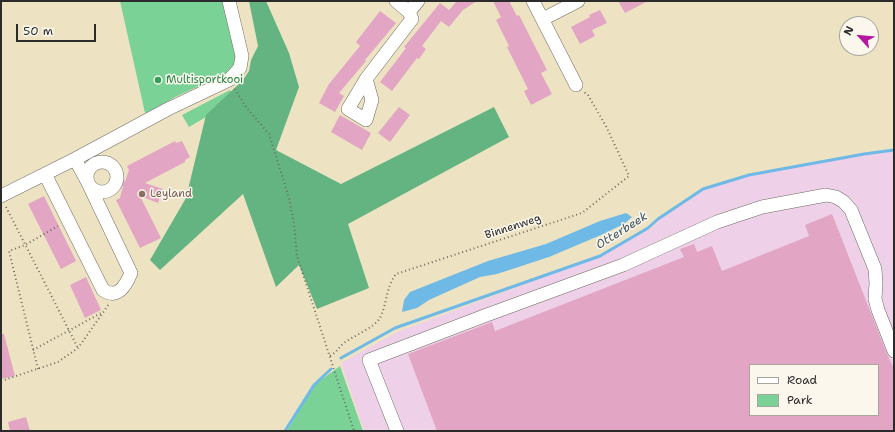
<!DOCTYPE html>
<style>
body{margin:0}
#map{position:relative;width:895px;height:432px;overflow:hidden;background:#ede3c3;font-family:"Shantell Sans",sans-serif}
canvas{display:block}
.frame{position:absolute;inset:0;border:2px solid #2b2b2b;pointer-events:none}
.legend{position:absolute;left:749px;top:364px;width:130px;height:52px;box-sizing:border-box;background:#fbf7ec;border:1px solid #a8a59f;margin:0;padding:5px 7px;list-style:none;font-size:12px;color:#2b2b2b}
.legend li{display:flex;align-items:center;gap:8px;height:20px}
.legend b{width:20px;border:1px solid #a8a59f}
.north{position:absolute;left:839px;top:16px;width:40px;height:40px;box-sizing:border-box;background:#fbf7ec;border:1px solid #a8a59f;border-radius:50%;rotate:297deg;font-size:11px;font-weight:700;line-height:16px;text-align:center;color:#2b2b2b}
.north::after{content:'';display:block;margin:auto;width:14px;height:18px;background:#b5179e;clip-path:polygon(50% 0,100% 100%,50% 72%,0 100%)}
.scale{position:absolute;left:16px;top:24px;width:80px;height:18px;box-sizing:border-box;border:2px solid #2b2b2b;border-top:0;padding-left:5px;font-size:12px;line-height:14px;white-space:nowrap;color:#2b2b2b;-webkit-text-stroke:3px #fbf7ec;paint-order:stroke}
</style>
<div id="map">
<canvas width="895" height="432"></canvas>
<div class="frame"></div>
<ul class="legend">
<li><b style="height:5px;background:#fff"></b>Road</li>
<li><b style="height:11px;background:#7ad297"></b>Park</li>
</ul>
<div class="north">N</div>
<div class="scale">50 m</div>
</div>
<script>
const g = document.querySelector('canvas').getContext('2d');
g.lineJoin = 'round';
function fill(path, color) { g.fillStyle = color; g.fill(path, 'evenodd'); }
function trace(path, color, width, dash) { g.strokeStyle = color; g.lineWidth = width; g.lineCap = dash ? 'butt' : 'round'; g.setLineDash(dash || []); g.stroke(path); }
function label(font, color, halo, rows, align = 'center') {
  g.font = font + ' "Shantell Sans",sans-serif'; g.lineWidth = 3; g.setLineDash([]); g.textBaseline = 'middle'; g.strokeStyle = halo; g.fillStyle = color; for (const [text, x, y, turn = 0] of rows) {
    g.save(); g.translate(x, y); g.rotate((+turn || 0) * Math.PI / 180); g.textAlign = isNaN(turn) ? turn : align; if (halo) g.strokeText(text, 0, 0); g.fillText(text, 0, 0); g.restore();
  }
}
fill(new Path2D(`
 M894 150V431H364L341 363 397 332 600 256 653 227 658 219 703 189 750 175 864 154ZM750 365H878V415H750Z`), '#eed0e8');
fill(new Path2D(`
 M120 1H223L236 52 234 64 227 73 175 97 154 110 145 113Z
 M230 90 235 100 189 127 182 115Z
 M340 366 363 431H287L314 385Z`), '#7ad297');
fill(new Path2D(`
 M249 1H266L289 53 299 87 276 150 341 184 494 107 509 137 348 224 369 288 317 309 299 265 276 287 243 194 160 270 150 260 186 198 206 115 243 80 249 71 251 60 258 46Z`), '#63b480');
fill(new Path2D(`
 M626 213 632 217 624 224 601 235 549 257 497 274 480 277 429 300 417 308 402 312 404 300 410 292 488 261 546 244 600 221Z`), '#6fb9e7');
trace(new Path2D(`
 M341 358 395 328 600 256 648 228 658 219 703 189 749 175 864 154 894 150
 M285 431 314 385 331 369`), '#6fb9e7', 3);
fill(new Path2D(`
 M457 1H477L463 10 449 27 441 21 422 46 426 49 419 59 417 58 392 91 380 82 406 48 404 47 440 3 449 10Z
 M493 1H509L517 16 519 15 547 70 541 73 552 94 531 105 524 91 528 89 507 47 509 46 496 20 501 17Z
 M618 1H648L625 13Z
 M600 10 607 23 592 30 595 36 580 44 571 27 590 17 589 15Z
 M380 11 396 23 365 60 366 61 339 93 344 96 335 112 319 103 329 84 360 46 356 42Z
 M399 107 410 115 390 142 378 133Z
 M340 115 371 133 362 150 331 132Z
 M175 141 176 143 182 141 190 157 185 160V162L145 183 163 189 158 203 140 196 161 238 140 248 116 200 120 198 123 186 119 183 125 181 129 170 127 166Z
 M44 196 76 261 61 269 28 204Z
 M832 214 887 354 894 369V431H437L408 354 492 322 495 331 684 257 680 249 694 244 697 252 712 246 722 271 809 236 805 225ZM750 365H878V415H750Z
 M86 277 101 310 85 318 70 285Z
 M1 334H4L15 376 1 379Z
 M26 417 30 431H10L8 422Z`), '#e2a5c4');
const minor = new Path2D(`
 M396 1 409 12 418 1
 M533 1 576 85
 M543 19 578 1
 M366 79 372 100 366 120 348 109 366 79 412 19 409 12
 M87 177a15 15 0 1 1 30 0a15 15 0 1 1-30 0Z
 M45 174 103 290C118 300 126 285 131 273L88 183 75 159
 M1 196 75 159 168 109 229 80 240 68 242 56 229 1
 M397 431 369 360 484 316 623 265 717 222 762 207 826 195 836 197 844 202 851 210 875 269 876 283 875 299 878 310 894 351`);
trace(minor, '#6f6b60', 14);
trace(new Path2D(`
 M235 89 246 107 269 134 289 198 294 224 297 256 354 431
 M6 207 78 348
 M33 350 103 312
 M330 356C337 352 338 348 344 343 353 336 374 328 380 318 387 304 386 287 396 274L582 213 629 176 607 128 588 95 584 92
 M38 369 9 251 25 245 58 226
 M1 381 58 362 78 348 109 304`), '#6f6b60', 2, [1, 3]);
trace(minor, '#fff', 13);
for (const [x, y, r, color] of [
 [158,80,4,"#2e9e5b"],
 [142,194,4,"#8d6e63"]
]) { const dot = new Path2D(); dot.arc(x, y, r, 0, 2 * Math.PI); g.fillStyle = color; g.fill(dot); trace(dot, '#fbf7ec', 1.5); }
label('11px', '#27864d', '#fbf7ec', [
 ["Multisportkooi",166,80]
], 'left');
label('11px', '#785e54', '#fbf7ec', [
 ["Leyland",150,194]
], 'left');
label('11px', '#2b2b2b', '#fbf7ec', [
 ["Binnenweg",513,227,-18]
]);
label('italic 12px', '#3f5663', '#fbf7ec', [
 ["Otterbeek",622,231,-32]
]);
</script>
